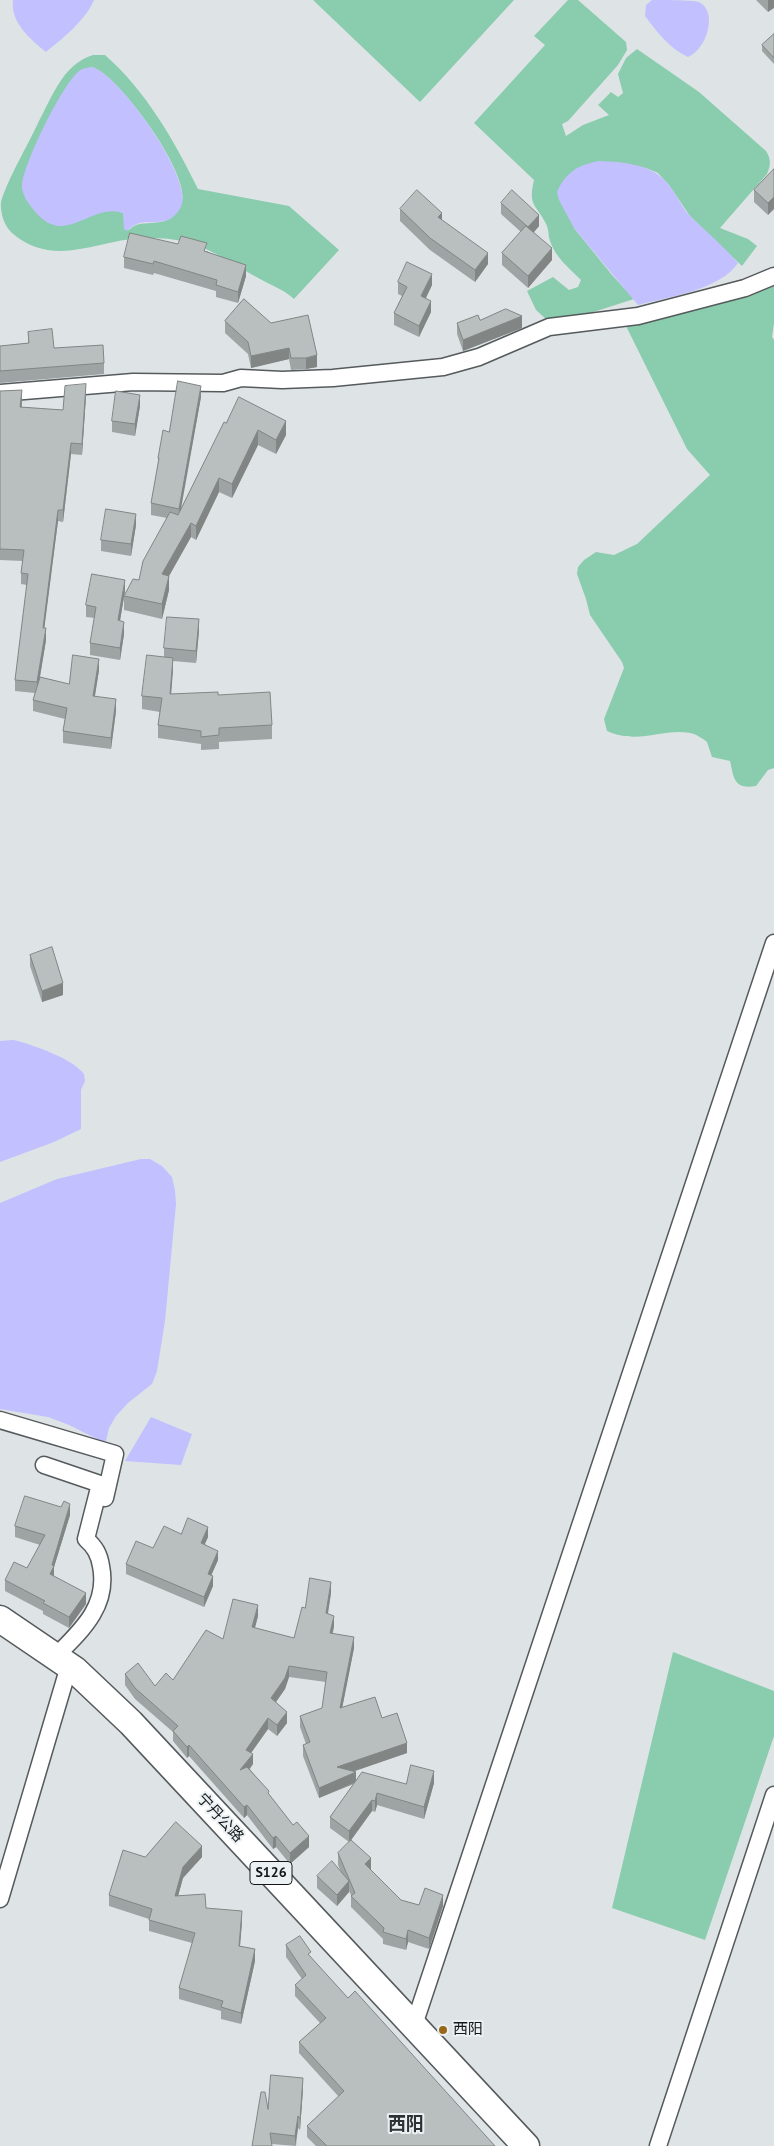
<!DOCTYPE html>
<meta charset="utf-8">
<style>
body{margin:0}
canvas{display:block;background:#dee3e6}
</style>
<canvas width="774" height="2146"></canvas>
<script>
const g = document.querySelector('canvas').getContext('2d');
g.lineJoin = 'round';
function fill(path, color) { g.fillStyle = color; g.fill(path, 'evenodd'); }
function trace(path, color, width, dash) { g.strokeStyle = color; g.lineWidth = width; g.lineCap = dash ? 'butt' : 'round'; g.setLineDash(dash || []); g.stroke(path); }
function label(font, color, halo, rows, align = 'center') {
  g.font = font + ' "PT Sans","Noto Sans SC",sans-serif'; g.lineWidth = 4; g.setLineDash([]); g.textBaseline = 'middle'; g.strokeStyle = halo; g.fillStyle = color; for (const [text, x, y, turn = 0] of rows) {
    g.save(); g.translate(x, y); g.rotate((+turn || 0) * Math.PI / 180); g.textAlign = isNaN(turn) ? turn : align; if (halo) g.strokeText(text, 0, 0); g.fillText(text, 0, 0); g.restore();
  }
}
fill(new Path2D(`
 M313 0H514L420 102Z
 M568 0H578L626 42 627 50 618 65 568 121 562 124 566 136 583 125 609 115 598 105 611 92 618 97 623 93 618 74 626 58 637 49 699 92 766 151C771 159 771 165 767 174L720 228 748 239 757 246 742 266 690 216 669 185 658 173 646 168 615 162 574 228 612 275 634 299 584 315 547 320 536 310 527 291 553 277 569 290 578 287 581 280C570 269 555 257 550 241 548 236 549 231 547 226 538 205 527 208 534 180L474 123 545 45 534 36Z
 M93 55H105C146 91 174 140 198 189L289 206 339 250 294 299C284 290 273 286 262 280 235 266 207 244 176 240 165 238 153 238 142 238 96 240 54 269 12 233 4 226 0 212 1 202 7 180 28 145 38 123 52 97 63 64 93 55ZM92 67C118 74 195 179 181 205 167 234 143 215 129 230L123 213 115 210 100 212 59 226 47 222 36 211 26 199 22 187 27 168 41 136Z
 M774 284V323L772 337 774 340V768L768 770 756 786C733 790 734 777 730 761L712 757 707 742C702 738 696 734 690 733 662 728 639 745 607 731L604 719 624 668 622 662 590 615 586 599 577 574 578 567 584 560 596 552 614 555 637 544 710 475 687 449 626 326 701 309Z
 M673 1652 774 1691V1736L705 1940 612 1908Z`), '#89cdae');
fill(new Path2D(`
 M13 0H94C85 21 63 38 46 52 30 39 10 22 13 0Z
 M652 0C664 0 690 0 699 2 719 12 706 50 688 57 670 49 657 32 645 16L646 5Z
 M92 67C119 74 195 181 181 207 167 232 147 216 133 226 131 227 129 229 127 231L124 229 123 213C96 203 71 237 47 222 37 216 21 197 22 185 24 163 61 87 78 72 82 68 86 68 92 67Z
 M599 161C624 162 653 164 669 185 677 195 682 208 691 217 707 232 723 246 738 263 720 290 668 297 638 305L574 228 559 200 557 192C566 172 578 165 599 161Z
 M14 1040C33 1045 72 1058 84 1074L85 1081 81 1090V1129L54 1142 0 1162V1041Z
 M141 1159H150L162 1166 172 1177 175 1190 176 1204 165 1321 157 1371 152 1384 128 1403 116 1416 109 1428 106 1441 103 1442 69 1425 48 1417 0 1409V1203L57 1179Z
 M151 1417 192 1434 181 1465 125 1461Z`), '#c3c0ff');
const minor = new Path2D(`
 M0 393 133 382 223 383 241 378 282 380 333 378 443 367 479 357 549 327 638 316 745 288 774 276
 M0 1420 115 1454 105 1498
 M44 1465 100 1484 86 1539C95 1547 99 1554 101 1566 109 1606 81 1631 56 1656
 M0 1899 69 1666
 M414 2025 774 943
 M658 2146 774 1795`);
const primary = new Path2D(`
 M0 1619 75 1670 131 1723 526 2146`);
trace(minor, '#555a5c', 19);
trace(primary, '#555a5c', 29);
trace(minor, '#fff', 16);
trace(primary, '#fff', 26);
fill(new Path2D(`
 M756 0H774L768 12Z
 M774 34V64L762 51V45Z
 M774 169 768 215 754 202V190Z
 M501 203 539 226 534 232 552 260 528 288 502 265V253L521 232 501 214Z
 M400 209 442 220 488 264 475 282 430 250 400 221Z
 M207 251 246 276 238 303 216 297V291L154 273 153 275 124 268V257Z
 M398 282 432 285 426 298 431 312 419 337 394 325V313L402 296 398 294Z
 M244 299 317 367 306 369 291 370 289 359 251 368 248 354 225 333V321Z
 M480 320 522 328 463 351 457 334V323Z
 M28 332 54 348 104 363V374L0 383V346L28 343Z
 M0 391 22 401V407L63 410 86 396 82 455 71 454 63 522 58 521 44 628 46 640 40 677 69 684 99 670 95 696 116 711 111 749 63 743V731L65 719 33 711V700L35 693 15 691V680L27 585 21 584V573L23 561 0 560Z
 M201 397 180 510 226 423 286 435 276 454 258 445 232 498 219 492 196 540 191 537 169 576V590L162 619 124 610V596L139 580 167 518 151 515V503L158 467V458L169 432Z
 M140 406 135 436 112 432V421Z
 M136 525 131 556 101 551V540Z
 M125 591 120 621 124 634 120 660 90 655V643L95 618 86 617V605Z
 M199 631 196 663 173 661 171 694 218 695 272 725V739L219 742V749L201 750V744L158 738V725L160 712 142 709V696L164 657V648Z
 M30 955 63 995 42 1002 30 966Z
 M70 1515 54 1567V1576L86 1604 69 1628 43 1614V1611L5 1591V1580L27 1568 40 1545 15 1537V1526Z
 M181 1534 208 1537 205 1544 218 1560 211 1575 213 1586 204 1607 126 1574V1564L153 1548Z
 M331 1593 328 1614 334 1626 333 1633 354 1648 342 1708 382 1718 407 1753 355 1771 356 1780 406 1784 434 1783 424 1819 377 1805 375 1812 372 1811 351 1840 370 1870 401 1900 419 1905 443 1906 429 1949 408 1942 406 1950 383 1944V1939L351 1907V1895L349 1891V1892L337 1906 317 1888V1876L341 1872 338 1865V1853L349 1842 330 1828V1817L354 1784 319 1798 303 1756V1745L306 1744 300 1727V1716L322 1708 326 1682 289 1677 285 1689 276 1702 287 1723 277 1736 268 1729 251 1753 253 1764 250 1769 309 1847 290 1864 276 1847 273 1849 247 1815 244 1818 189 1756 187 1758 173 1741V1732L135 1699 125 1685V1674L155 1686 173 1680 223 1639 258 1616 255 1628 294 1638 305 1608Z
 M145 1857H202L183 1878 178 1896 206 1908 242 1922 240 1946 255 1961 241 2024 221 2019V2011L179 1999V1988L192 1943 149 1931V1919L109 1906V1895Z
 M286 1945 311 1958 348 1998 495 2146H316L307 2137V2126L339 2097 299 2053V2042L320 2023 295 1996V1985L302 1979 286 1957Z
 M303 2089 300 2130 298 2128 296 2146 272 2144 252 2146 268 2109Z`), '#9ea4a3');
fill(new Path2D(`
 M768 0H774V8L768 12Z
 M774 197V209L768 215V203Z
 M442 213V224L438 217Z
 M539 215V226L528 239V227Z
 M552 248V260L528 288V276Z
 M488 253V264L475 282V270Z
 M246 265V276L238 303V292Z
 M432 274V285L421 308V296Z
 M431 301V312L419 337V326Z
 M522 316V328L463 351V340Z
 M289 348V359L251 368V356Z
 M317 355V367L306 369V358Z
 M86 384V396L82 455V444Z
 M201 386V397L179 520V509Z
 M22 390V401L20 419V407Z
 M140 395V406L135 436V424Z
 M286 421V435L276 454V440Z
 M258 430V445L232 498V484Z
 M71 443V454L63 522V510Z
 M219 478V492L196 540V526Z
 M58 510V521L43 639V628Z
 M136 514V525L131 556V544Z
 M191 523V537L169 576V590L162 619V574Z
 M125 580V591L118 632V620Z
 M199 619V631L196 663V651Z
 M124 622V634L120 660V648Z
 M46 628V640L37 694V682Z
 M173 658V671L170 708V694Z
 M99 659V670L93 707V696Z
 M116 699V711L111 749V738Z
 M63 983V995L42 1002V991Z
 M70 1504V1515L54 1567V1577L50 1574 52 1565Z
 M208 1527V1537L201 1552V1543Z
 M218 1551V1560L208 1583V1574Z
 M213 1576V1586L204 1607V1597Z
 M331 1582V1593L326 1624V1613Z
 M86 1593V1604L69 1628V1617Z
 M258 1605V1616L252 1638V1627Z
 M334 1616V1626L330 1643V1633Z
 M354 1637V1648L340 1719V1708Z
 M289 1666V1677L285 1689 271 1709V1698Z
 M287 1712V1723L277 1736V1725Z
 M268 1718V1729L246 1760V1750Z
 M407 1743V1753L337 1777V1767Z
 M189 1745V1756L187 1758V1747Z
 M253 1754V1764L240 1780V1770Z
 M434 1771V1783L424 1819V1807Z
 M356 1772V1782L319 1798V1788Z
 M377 1793V1805L375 1812V1801Z
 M372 1800V1811L349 1843V1831Z
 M247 1805V1815L244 1818V1807Z
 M276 1836V1847L273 1849V1838Z
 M309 1836V1847L290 1864V1853Z
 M202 1846V1857L183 1878 175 1907V1896L183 1867Z
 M371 1858V1869L365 1876V1864Z
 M349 1881V1892L337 1906V1895Z
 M443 1895V1906L429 1949V1938Z
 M242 1911V1922L239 1957V1946Z
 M408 1930V1942L406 1950V1939Z
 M255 1949V1961L241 2024V2013Z
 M303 2078V2089L300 2130V2119Z
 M298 2116V2128L295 2146V2136Z`), '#818685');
const building = new Path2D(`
 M774 34V58L762 45Z
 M774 169V197L768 203 754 190Z
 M417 190 442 213 438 217 488 253 475 270 430 238 400 209Z
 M512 190 539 215 528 227 501 203Z
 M526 226 552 248 528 276 502 253Z
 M130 233 178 244 181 236 207 243 204 251 246 265 238 292 216 285 217 280 154 261 153 264 124 257Z
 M407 262 432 274 421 296 431 301 419 326 394 313 407 287 398 282Z
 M244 299 271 323 308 315 317 355 306 358H291L289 348 251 356 248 342 225 321Z
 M506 309 522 316 463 340 457 323 478 315 480 320Z
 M52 329 54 348 103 345 104 363 0 371V346L29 343 28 332Z
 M178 381 201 386 179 509 151 503 159 458H158L163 430 169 432Z
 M86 384 82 444 71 443 63 510H58L43 628H46L37 682 15 680 28 574 21 573 24 550 0 549V391L22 390 20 407 63 410 65 386Z
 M116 391 140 395 135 424 112 421Z
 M239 397 286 421 276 440 258 430 232 484 219 478 196 526 191 523 162 574 169 576 162 604 124 596 133 579 139 580 143 561 170 512 178 515 224 422 226 423Z
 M106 509 136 514 131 544 101 540Z
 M92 574 125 580 118 620 124 622 120 648 90 643 96 607 86 605Z
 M167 617 199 619 196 651 164 648Z
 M73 655 99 659 93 696 116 699 111 738 63 731 67 708 33 700 40 677 69 684Z
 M147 655 173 658 170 694 218 692V695L270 692 272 725 219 728V735L201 737V731L158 725 162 698 142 696Z
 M52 947 63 983 42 991 30 955Z
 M25 1496 61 1507 64 1501 70 1504 52 1565 54 1566 50 1574 86 1593 69 1617 43 1603 45 1601 5 1580 14 1562 27 1568 45 1535 15 1526Z
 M188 1518 208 1527 201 1543 218 1551 208 1574 213 1576 204 1597 126 1564 136 1541 153 1548 164 1526 181 1534Z
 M310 1578 331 1582 326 1613 334 1616 330 1633 354 1637 340 1708 375 1697 382 1718 397 1713 407 1743 337 1767 356 1772 319 1788 303 1745 310 1742 300 1716 322 1708 327 1672 289 1666 285 1678 271 1698 287 1712 277 1725 268 1718 246 1750 253 1754 240 1770 247 1767 269 1791 268 1793 293 1825 297 1822 309 1836 290 1853 276 1836 273 1838 247 1805 244 1807 189 1745 187 1747 173 1731 178 1726 135 1688 125 1674 138 1663 155 1686 166 1673 173 1680 206 1630 223 1639 233 1599 258 1605 252 1627 294 1638 302 1607 305 1608Z
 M411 1765 434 1771 424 1807 377 1793 375 1801 372 1800 349 1831 330 1817 362 1772 406 1784Z
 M176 1822 202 1846 183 1867 175 1896 205 1894 206 1908 242 1911 239 1946 255 1949 241 2013 221 2007 223 2001 179 1988 195 1933 149 1920 152 1909 109 1895 123 1850 145 1857Z
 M351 1840 371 1858 365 1864 401 1900 419 1905 425 1888 443 1895 429 1938 408 1930 406 1939 383 1932 384 1928 351 1896 355 1893 338 1853Z
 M332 1861 349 1881 337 1895 317 1876Z
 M300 1936 311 1952 308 1954 348 1998 355 1991 495 2146H327L307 2126 344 2091 299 2042 326 2018 295 1985 306 1975 286 1945Z
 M271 2075 303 2078 300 2119 298 2116 295 2136 270 2133 272 2146H252L261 2092H265L268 2109Z`);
fill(building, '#b8bfbe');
trace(building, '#818685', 1);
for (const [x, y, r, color] of [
 [443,2030,5,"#98671a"]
]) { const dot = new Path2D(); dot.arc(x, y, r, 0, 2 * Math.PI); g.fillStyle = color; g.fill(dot); trace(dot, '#ebf1f3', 2); }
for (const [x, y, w] of [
 [271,1873,42]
]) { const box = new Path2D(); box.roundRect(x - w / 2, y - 11.5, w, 23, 4); g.fillStyle = '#ebf1f3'; g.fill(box); trace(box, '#141617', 1); }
label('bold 14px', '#141617', null, [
 ["S126",271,1873]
]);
label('15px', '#141617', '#ebf1f3', [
 ["宁丹公路",220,1818,47]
]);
label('15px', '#141617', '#ebf1f3', [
 ["西阳",453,2030]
], 'left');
label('bold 18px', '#2e3234', '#ebf1f3', [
 ["西阳",406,2125]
]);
</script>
